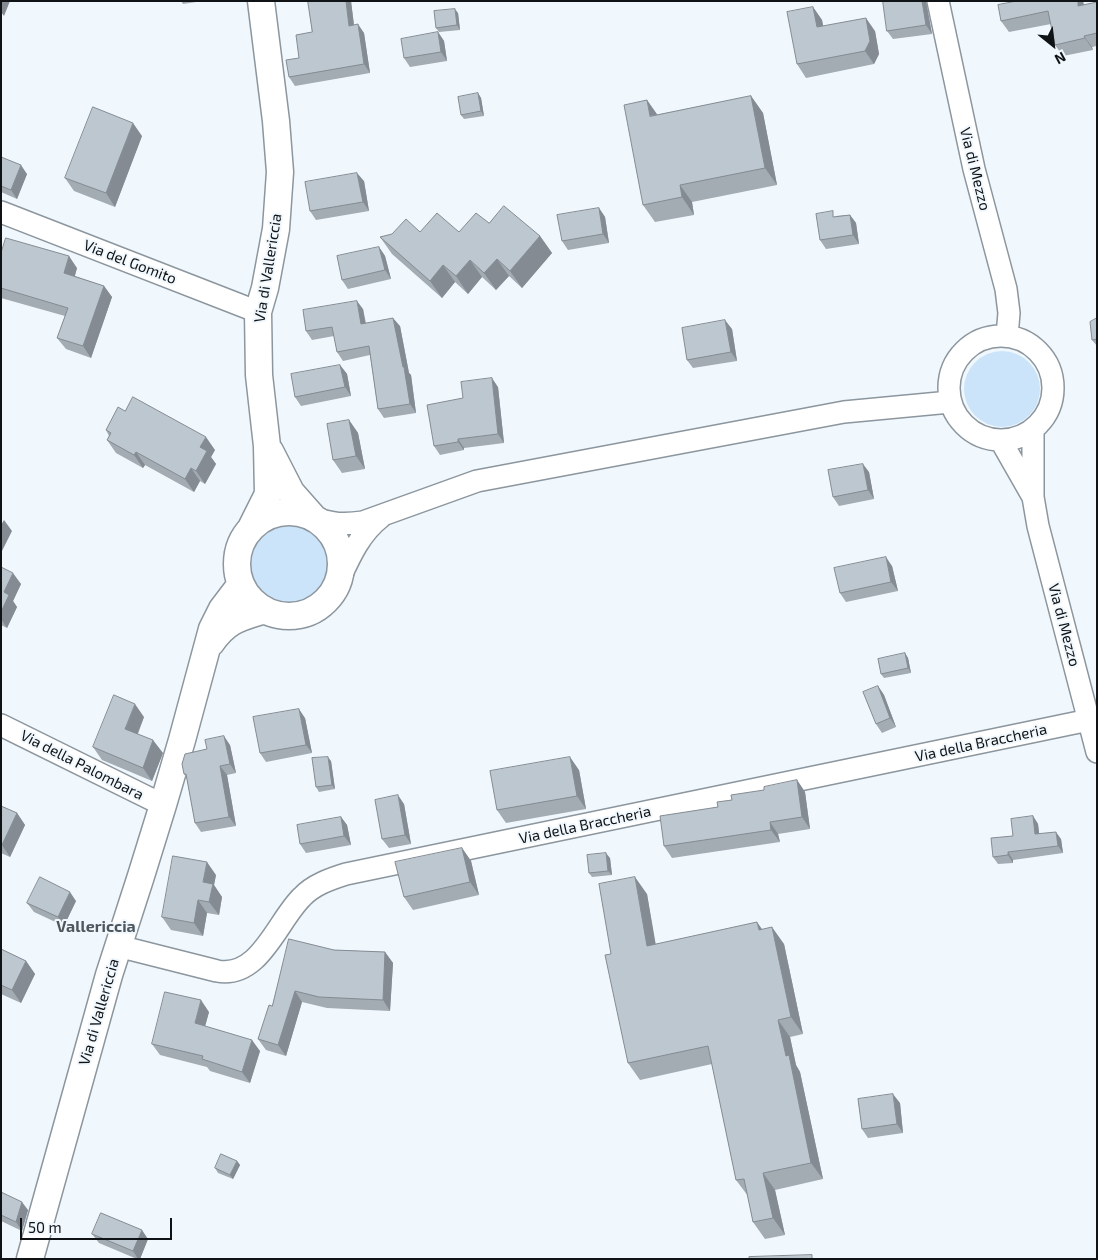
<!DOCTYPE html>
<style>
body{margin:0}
#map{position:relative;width:1098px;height:1260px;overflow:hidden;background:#f1f8fd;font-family:"Exo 2",sans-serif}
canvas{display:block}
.frame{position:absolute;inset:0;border:2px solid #0f1316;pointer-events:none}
.north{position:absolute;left:1028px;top:20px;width:50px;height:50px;-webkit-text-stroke:4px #f1f8fd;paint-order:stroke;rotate:151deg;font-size:14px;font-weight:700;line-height:20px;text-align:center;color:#0f1316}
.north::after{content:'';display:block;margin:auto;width:18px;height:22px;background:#0f1316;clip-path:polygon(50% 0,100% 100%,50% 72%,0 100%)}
.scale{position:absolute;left:20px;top:1218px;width:152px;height:22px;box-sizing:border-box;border:2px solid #0f1316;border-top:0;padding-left:6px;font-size:15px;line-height:18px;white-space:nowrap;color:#0f1316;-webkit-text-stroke:4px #f1f8fd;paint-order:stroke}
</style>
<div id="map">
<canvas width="1098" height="1260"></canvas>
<div class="frame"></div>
<div class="north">N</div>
<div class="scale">50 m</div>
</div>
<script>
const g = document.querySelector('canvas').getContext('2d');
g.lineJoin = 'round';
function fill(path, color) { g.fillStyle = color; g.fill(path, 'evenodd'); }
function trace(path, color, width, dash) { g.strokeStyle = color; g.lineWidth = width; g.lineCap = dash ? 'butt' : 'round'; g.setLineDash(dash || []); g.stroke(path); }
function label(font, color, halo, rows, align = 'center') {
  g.font = font + ' "Exo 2",sans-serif'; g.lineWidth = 4; g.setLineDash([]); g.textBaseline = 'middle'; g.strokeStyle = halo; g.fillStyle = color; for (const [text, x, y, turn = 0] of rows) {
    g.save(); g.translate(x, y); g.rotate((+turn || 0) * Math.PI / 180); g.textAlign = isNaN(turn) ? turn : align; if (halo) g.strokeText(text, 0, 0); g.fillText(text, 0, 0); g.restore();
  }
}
fill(new Path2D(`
 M964 389a38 38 0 1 1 76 0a38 38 0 1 1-76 0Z
 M251 564a38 38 0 1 1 76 0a38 38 0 1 1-76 0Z`), '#cbe4fa');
const minor = new Path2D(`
 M938 1 974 169 1006 289 1009 313 1007 336
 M1 212 258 312
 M949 388a52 52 0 1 1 104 0a52 52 0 1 1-104 0Z
 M1033 430V497L1038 526 1097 752
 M1001 441 1033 497
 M314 518C333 524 343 525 363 522L477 481 844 412 950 402
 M340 578C350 556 361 532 381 517
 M1 725 163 805
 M118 946 217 971C260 979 277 921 302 897 313 885 330 879 346 874L1089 720`);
const tertiary = new Path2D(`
 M270 451 291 492 314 518
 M237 564a52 52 0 1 1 104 0a52 52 0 1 1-104 0Z
 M251 528 268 494 267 446 259 375 258 312 265 288 276 229 280 172 276 121 261 1
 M211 643C227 620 239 618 265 610
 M30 1259 109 975 141 876 163 805 182 740 212 629 222 609 241 584`);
trace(minor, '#8c969e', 24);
trace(tertiary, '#8c969e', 29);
trace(minor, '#fff', 21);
trace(tertiary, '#fff', 26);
fill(new Path2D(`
 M181 1H203L183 4Z
 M308 1H351L354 25 364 33 370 73 295 86 289 77 312 32Z
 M883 1H926L932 34 893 39 887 31Z
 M1017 1H1083L1084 5 1097 2V46L1092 47 1093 50 1063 56 1055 45 1051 24 1009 32 1001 21Z
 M813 7 822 20 823 26 875 31 879 54 874 64 806 78 797 64Z
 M458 13 460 30 439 32 436 28Z
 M438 32 444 41 447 61 410 67 404 58Z
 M478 93 481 98 484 116 464 119 461 115Z
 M751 96 763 113 777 185 692 202 694 215 655 222 643 205 647 100 657 115Z
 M142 136 115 207 74 191 65 178Z
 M1 157 27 174 17 199 1 192Z
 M364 181 369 211 316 220 310 211Z
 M599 208 605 217 609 243 568 250 562 241Z
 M850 215 856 223 859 244 826 249 820 240 836 216Z
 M489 223 540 236 552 253 522 288 509 276 496 290 482 277 468 294 455 282 442 298 392 254 380 237 420 232H459Z
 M379 247 385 256 391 279 348 289 342 280Z
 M1 253 77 268 75 276 104 286 112 297 91 358 66 349 57 338 65 316 1 298Z
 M363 309 366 323 400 326 409 373 411 375 416 413 384 418 378 409 370 355 343 361 337 352 334 336 312 340 306 331Z
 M1097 318V346L1092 340Z
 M732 329 737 361 693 368 687 360Z
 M340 365 347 374 351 396 301 406 295 397Z
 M498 387 504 443 464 448V450L440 455 434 446 463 398Z
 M125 411 215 450 211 457 216 464 205 484 200 481 194 492 145 465 143 468 116 453 107 440 109 436 106 430Z
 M349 420 358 433 365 469 342 473 333 460Z
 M869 472 874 499 839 506 833 497Z
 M892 566 898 591 846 602 840 593Z
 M1 567 21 584 13 601 17 607 7 628 1 625Z
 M905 653 908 658 911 673 884 678 881 674Z
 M878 686 884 695 896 727 882 733 876 724Z
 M144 717 138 734 163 753 152 781 102 760 93 747Z
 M305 718 312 753 266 762 260 753Z
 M230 745 236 773 227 775 236 826 201 832 195 823 187 779 184 774Z
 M331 761 335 789 319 792 316 787Z
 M579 770 586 809 506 823 497 810Z
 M797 780 805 792 810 829 778 834 780 842 672 858 664 846 718 807 732 800Z
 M404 804 411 844 389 848 382 839Z
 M1 806 17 813 25 825 10 857 1 853Z
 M1033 816 1038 824 1039 833 1061 839 1063 853 1013 860V863L998 864 993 857Z
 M341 817 347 825 351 845 306 853 300 844Z
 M462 848 471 861 479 895 413 910 404 897Z
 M610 858 612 875 592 877 589 873Z
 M216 875 214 885 222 897 219 915 207 913 203 936 171 930 162 917Z
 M647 894 655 944 762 930 784 944 803 1034 790 1037 796 1065 800 1072 823 1179 775 1190 785 1235 765 1239 753 1222 748 1196 736 1180 712 1064 640 1080 628 1063 611 954Z
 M76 901 64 926 34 912 27 903Z
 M1 949 26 961 35 974 21 1003 1 994Z
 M334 950 385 952 393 963 390 1011 327 1008 302 1002 286 1056 266 1050 258 1039 272 1006Z
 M209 1012 205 1026 260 1051 250 1083 210 1071 207 1067 160 1055 152 1044Z
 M900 1103 903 1133 868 1138 862 1129Z
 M237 1161 240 1165 233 1179 218 1173 215 1168Z
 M1 1192 28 1210 22 1231 1 1221Z
 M92 1234 148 1239 140 1259H137L99 1243Z`), '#a3abb3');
fill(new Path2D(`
 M1 1H10L4 16 1 12Z
 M346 1H351L355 34 349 26Z
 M922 1H926L932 34 926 25Z
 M1078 1H1083L1086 17 1078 6Z
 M813 7 822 20 826 40 817 27Z
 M455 9 458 13 460 30 457 25Z
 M866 18 875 31 879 54 874 64 865 51Z
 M358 24 364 33 370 73 364 64Z
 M438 32 444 41 447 61 441 52Z
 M1084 36 1092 47 1093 50 1085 38Z
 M478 93 481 98 484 116 481 111Z
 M751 96 763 113 777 185 765 168Z
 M647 100 659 117 650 116Z
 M133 123 142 136 115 207 106 193Z
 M21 165 27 174 17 199 11 190Z
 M357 173 364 181 369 211 363 202Z
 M680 185 692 202 694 215 682 197Z
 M599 208 605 217 609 243 603 234Z
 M850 215 856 223 859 244 853 235Z
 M540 236 552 253 522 288 510 271Z
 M379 247 385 256 391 279 385 270Z
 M69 256 77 268 72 285 64 273Z
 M497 259 509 276 496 290 484 273Z
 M470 260 482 277 468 294 456 276Z
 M443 265 455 282 442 298 430 281Z
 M104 286 112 297 91 358 83 346Z
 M357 301 363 309 367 333 361 324Z
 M393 318 400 326 409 373 411 375 416 413 410 404Z
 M725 320 732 329 737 361 731 352Z
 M340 365 347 374 351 396 345 387Z
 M492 378 498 387 504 443 498 434Z
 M349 420 358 433 365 469 356 456Z
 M206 437 215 450 211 457 216 464 205 484 196 471 200 447Z
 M458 439 464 448V450L458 442Z
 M136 452 145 465 143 468 134 455Z
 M863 464 869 472 874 499 868 490Z
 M191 468 200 481 194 492 185 479Z
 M4 520 12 531 1 553V525Z
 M886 557 892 566 898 591 891 582Z
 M13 573 21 584 13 601 17 607 7 628 1 619V612L4 592Z
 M905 653 908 658 911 673 908 668Z
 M878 686 884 695 896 727 890 718Z
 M135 704 144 717 134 742 125 729Z
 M299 709 305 718 312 753 306 745Z
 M224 736 230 745 236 773 230 764Z
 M153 740 163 753 152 781 143 768Z
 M328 757 331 761 335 789 332 785Z
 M570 757 579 770 586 809 577 796Z
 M220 766 227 775 236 826 229 817Z
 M797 780 805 792 810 829 802 817Z
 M398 795 404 804 411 844 405 835Z
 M17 813 25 825 10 857 2 845Z
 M1033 816 1038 824 1040 841 1035 834Z
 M341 817 347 825 351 845 344 836Z
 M770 822 778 834 780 842 771 830Z
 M1056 832 1061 839 1063 853 1058 846Z
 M462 848 471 861 479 895 470 882Z
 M1008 852 1013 860V863L1008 855Z
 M606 853 610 858 612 875 608 871Z
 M207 862 216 875 214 885 222 897 219 915 209 902 203 882Z
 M635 877 647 894 659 963 647 946Z
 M70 892 76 901 64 926 58 917Z
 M198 900 207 913 203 936 194 923Z
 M757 922 769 939 759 930Z
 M772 927 784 944 803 1034 791 1017Z
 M385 952 393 963 390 1011 383 1000Z
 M26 961 35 974 21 1003 12 990Z
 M295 991 302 1002 286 1056 278 1045Z
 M201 1000 209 1012 203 1034 195 1023Z
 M778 1020 790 1037 796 1065 800 1072 823 1179 811 1163 786 1056Z
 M252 1040 260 1051 250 1083 242 1072Z
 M893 1094 900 1103 903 1133 897 1124Z
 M237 1161 240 1165 233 1179 230 1175Z
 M763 1173 775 1190 785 1235 773 1218Z
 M22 1202 28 1210 22 1231 16 1222Z
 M142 1230 148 1239 140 1259H138L133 1251Z`), '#848b92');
const building = new Path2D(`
 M308 1H346L349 26 358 24 364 64 289 77 286 60 299 58 296 35 312 32Z
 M883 1H922L926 25 887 31Z
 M1017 1H1078V6L1097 2V33L1084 36 1085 38 1055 45 1048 11 1001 21 998 5Z
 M813 7 817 27 866 18 870 41 865 51 797 64 787 12Z
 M455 9 457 25 436 28 434 11Z
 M438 32 441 52 404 58 401 39Z
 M478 93 481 111 461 115 458 97Z
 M751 96 765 168 680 185 682 197 643 205 624 105 647 100 650 116Z
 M93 107 133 123 106 193 65 178Z
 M1 157 21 165 11 190 1 186Z
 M357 173 363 202 310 211 305 182Z
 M504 206 540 236 510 271 497 259 484 273 470 260 456 276 443 265 430 281 380 237 392 234 406 219 420 232 437 213 459 232 476 213 489 223Z
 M599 208 603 234 562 241 557 215Z
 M833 211V217L850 215 853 235 820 240 816 214Z
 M6 238 69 256 64 273 104 286 83 346 57 338 68 308 1 288V253Z
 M379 247 385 270 342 280 337 256Z
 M357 301 361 324 393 318 403 367H404L410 404 378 409 369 346 337 352 332 327 306 331 303 310Z
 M1097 318V339L1092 340 1090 322Z
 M725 320 731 352 687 360 682 328Z
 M340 365 345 387 295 397 291 374Z
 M492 378 498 434 458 439V442L434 446 427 405 463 398 461 382Z
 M133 397 206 437 200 447 207 451 196 471 191 468 185 479 136 452 134 455 107 440 111 433 106 430 118 407 125 411Z
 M349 420 356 456 333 460 327 424Z
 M863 464 868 490 833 497 828 470Z
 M886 557 891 582 840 593 834 568Z
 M1 567 13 573 4 592 9 595 1 612Z
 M905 653 908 668 881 674 878 659Z
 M878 686 890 718 876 724 863 692Z
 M114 695 135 704 125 729 153 740 143 768 93 747Z
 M299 709 306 745 260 753 253 717Z
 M224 736 230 764 220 766 229 817 195 823 186 774H184L182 764 185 754 207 749 205 740Z
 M328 757 332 785 316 787 312 758Z
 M570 757 577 796 497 810 490 771Z
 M797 780 802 817 770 822 771 830 664 846 660 816 718 807 717 802 732 800 731 795 764 790V787Z
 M398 795 405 835 382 839 375 800Z
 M1 806 17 813 2 845H1Z
 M1033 816 1035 834 1056 832 1058 846 1008 852V855L993 857 991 838 1013 836 1011 819Z
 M341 817 344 836 300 844 297 825Z
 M462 848 470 882 404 897 395 862Z
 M606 853 608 871 589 873 587 855Z
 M173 856 207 862 203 882 213 884 209 902 198 900 194 923 162 917Z
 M40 877 70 892 58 917 27 903Z
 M635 877 647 946 757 922 759 930 772 927 791 1017 778 1020 786 1056 789 1055 811 1163 763 1173 773 1218 753 1222 744 1179 736 1180 708 1046 628 1063 605 955 611 954 599 884Z
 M289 939 334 950 385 952 383 1000 319 997 295 991 278 1045 258 1039 269 1005 272 1006Z
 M1 949 26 961 12 990 1 985Z
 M165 992 201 1000 195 1023 252 1040 242 1072 202 1059 203 1056 152 1044Z
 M893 1094 897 1124 862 1129 858 1099Z
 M221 1154 237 1161 230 1175 215 1168Z
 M1 1192 22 1202 16 1222 1 1215Z
 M101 1213 142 1230 133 1251 92 1234Z
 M812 1255V1259H749V1257Z`);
fill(building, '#bdc7d0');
trace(building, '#848b92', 1);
label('15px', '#0f1316', '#f1f8fd', [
 ["Via di Mezzo",975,169,76],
 ["Via del Gomito",130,262,21],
 ["Via di Vallericcia",268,268,-81],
 ["Via di Mezzo",1064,625,75],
 ["Via della Braccheria",981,743,-12],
 ["Via della Palombara",82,765,27],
 ["Via della Braccheria",585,825,-12],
 ["Via di Vallericcia",99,1012,-74]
]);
label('bold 16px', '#4e575e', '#f1f8fd', [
 ["Vallericcia",96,927]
]);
</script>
